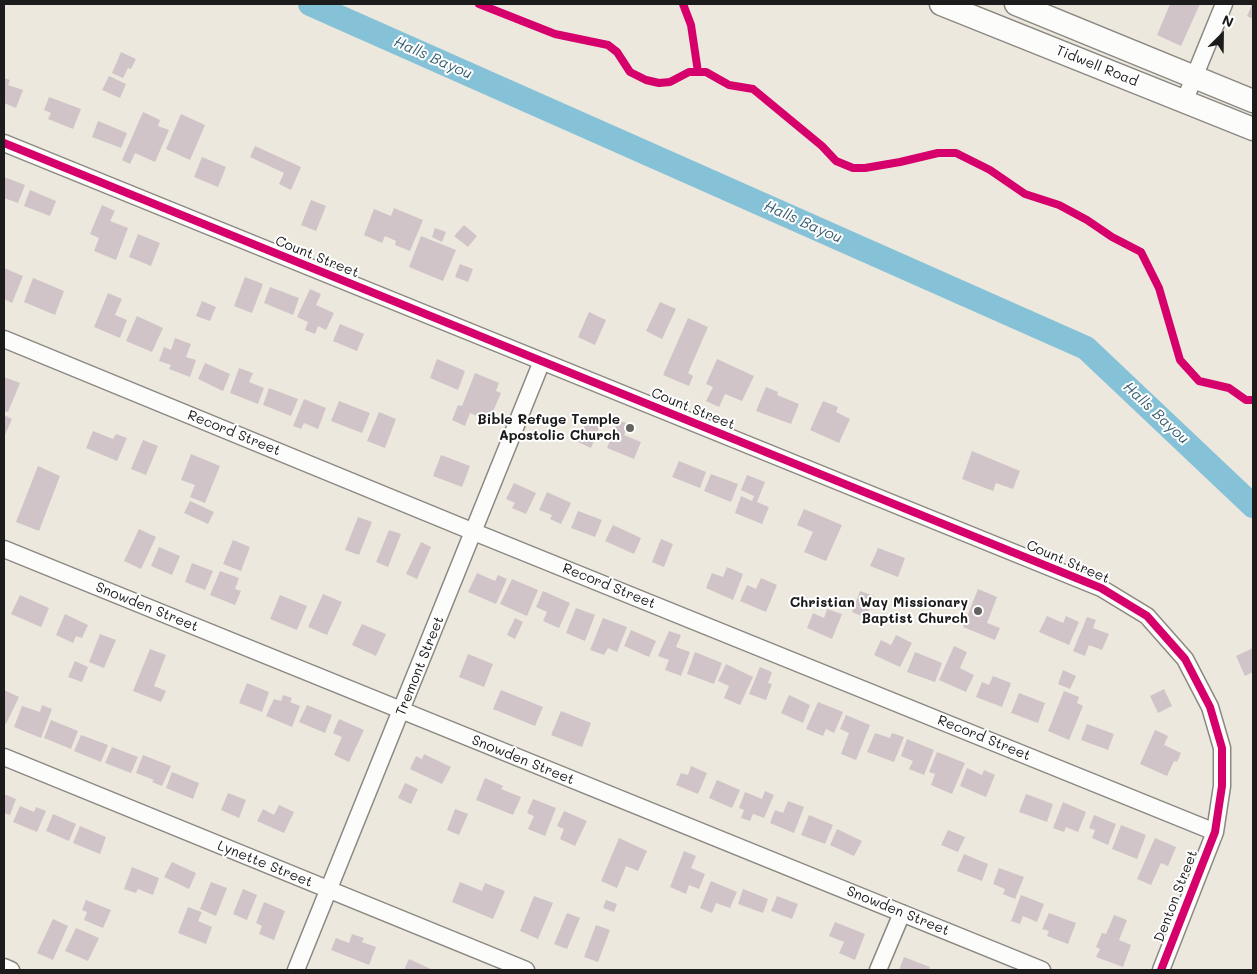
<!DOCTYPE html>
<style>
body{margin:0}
#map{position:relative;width:1257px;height:974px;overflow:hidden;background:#ede8dd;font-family:Mali,sans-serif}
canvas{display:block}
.frame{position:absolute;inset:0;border:5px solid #1c1c1c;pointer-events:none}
.north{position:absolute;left:1197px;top:10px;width:50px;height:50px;-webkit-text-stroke:4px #fff;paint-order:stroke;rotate:23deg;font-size:14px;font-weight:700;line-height:20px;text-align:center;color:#1c1c1c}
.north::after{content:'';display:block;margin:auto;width:18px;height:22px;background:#1c1c1c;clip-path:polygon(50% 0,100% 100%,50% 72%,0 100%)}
</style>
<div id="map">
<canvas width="1257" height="974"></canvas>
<div class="frame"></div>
<div class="north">N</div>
</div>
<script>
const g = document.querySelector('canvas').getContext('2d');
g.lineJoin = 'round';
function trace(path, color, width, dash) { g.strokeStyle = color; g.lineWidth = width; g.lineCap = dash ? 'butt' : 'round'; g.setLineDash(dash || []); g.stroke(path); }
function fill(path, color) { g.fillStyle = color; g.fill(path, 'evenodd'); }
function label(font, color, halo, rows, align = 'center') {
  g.font = font + ' Mali,sans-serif'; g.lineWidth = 4; g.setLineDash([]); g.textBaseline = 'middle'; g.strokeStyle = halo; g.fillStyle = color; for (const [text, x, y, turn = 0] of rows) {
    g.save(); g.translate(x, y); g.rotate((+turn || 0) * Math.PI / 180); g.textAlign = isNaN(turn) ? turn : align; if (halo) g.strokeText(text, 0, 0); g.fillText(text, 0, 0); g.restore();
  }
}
trace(new Path2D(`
 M310 4 1086 348 1253 506`), '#85c2d8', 24);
fill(new Path2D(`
 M1170 4H1200L1181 46 1157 35Z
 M1252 5H1253V19L1247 16Z
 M121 52 136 59 131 69 128 68 123 78 112 73Z
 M109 76 126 84 120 98 102 90Z
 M4 78 10 80 8 85 23 90 16 108 4 103Z
 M49 97 81 109 73 129 48 119 51 113 44 110Z
 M143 112 160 120 158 126 169 130 155 162 135 153 130 164 122 160Z
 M181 114 205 125 190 160 166 149Z
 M98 121 127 133 121 148 92 137Z
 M255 146 301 167 291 190 279 184 284 173 250 157Z
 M202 157 226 167 218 187 194 177Z
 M4 177 25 185 18 203 4 198Z
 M30 190 56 201 50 216 24 206Z
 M311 200 326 206 316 231 301 225Z
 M102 205 115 211 110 221 128 228 116 260 94 251 99 238 90 234Z
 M394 208 423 220 410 251 395 245 396 241 385 236 382 243 364 235 374 209 391 216Z
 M464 225 477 236 468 247 454 236Z
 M435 228 446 232 442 242 432 237Z
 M138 234 160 243 151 266 129 257Z
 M421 236 456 250 443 281 409 267Z
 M460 264 473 269 468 282 455 277Z
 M4 268 23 276 12 303 4 299Z
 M245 277 263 284 252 313 234 306Z
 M33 278 64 291 55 315 24 302Z
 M270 287 299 298 293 315 264 303Z
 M310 289 321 294 316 305 334 313 326 330 318 326 315 334 305 330 308 322 297 317Z
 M108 293 122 299 115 315 127 320 120 338 94 327Z
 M202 301 216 307 210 321 196 316Z
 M660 302 676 309 662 339 646 331Z
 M589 312 606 320 595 345 578 337Z
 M137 316 163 328 152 352 126 341Z
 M688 318 708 327 688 373 693 376 689 386 663 375Z
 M340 324 364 334 357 351 333 341Z
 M175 338 191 344 186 357 196 360 190 377 169 369 171 365 159 361 164 347 171 350Z
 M437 359 465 371 458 390 430 378Z
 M717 359 754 376 742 401 725 394 719 407 706 401 713 387 706 384Z
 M205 363 230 374 223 391 198 379Z
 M239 368 253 373 249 382 264 388 258 404 230 393Z
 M475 373 499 383 496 391 501 393 489 421 470 413 465 426 452 420 458 405 462 406Z
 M4 377 20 383 8 412 4 411Z
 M766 387 778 392 777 395 799 404 791 424 756 411Z
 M269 388 298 399 291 416 263 405Z
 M304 399 326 408 318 429 304 423 301 429 293 426Z
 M339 401 370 413 362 433 331 421Z
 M823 401 838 407 836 412 850 419 839 443 810 430Z
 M379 412 396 419 385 448 367 441Z
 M4 415 12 419 4 437Z
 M588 418 601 423 591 448 578 442Z
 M618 420 629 424 624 435 641 442 634 459 607 448Z
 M93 431 113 439 116 434 127 438 117 461 86 448Z
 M143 440 158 446 146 475 131 469Z
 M972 451 1020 471 1013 489 996 483 993 491 962 479Z
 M191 454 220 466 205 503 190 497 195 485 181 480Z
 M441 455 470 466 462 487 433 476Z
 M679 461 706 472 700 488 672 477Z
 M38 466 60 476 39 531 16 522Z
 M711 474 738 484 731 502 704 491Z
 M747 475 765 482 757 502 769 507 762 524 735 513 741 496 752 501 754 496 741 490Z
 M514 483 536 493 526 514 512 508 515 503 506 499Z
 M547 492 571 503 561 524 550 519 552 515 539 510Z
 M190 501 214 512 208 524 184 513Z
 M804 509 842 525 826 561 804 552 813 532 797 525Z
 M578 511 602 520 595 537 571 528Z
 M358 517 372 522 359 555 345 550Z
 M613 525 641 538 634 554 605 541Z
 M139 529 156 537 141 569 124 561Z
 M389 530 401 534 388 567 376 562Z
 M661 539 673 544 664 567 652 562Z
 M233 540 250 547 241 571 223 564Z
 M421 542 431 547 417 579 406 574Z
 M159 547 180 556 172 575 151 566Z
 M878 548 905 558 898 577 870 566Z
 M192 563 213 571 205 590 185 582Z
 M727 567 743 574 733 600 706 588 712 573 723 577Z
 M220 571 239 578 235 589 241 591 235 605 210 595Z
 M477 573 495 581 498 575 507 579 496 604 468 592Z
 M761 578 777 585 766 612 740 601 747 585 756 589Z
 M512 579 538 590 527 616 500 604Z
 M978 589 997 597 987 623 1000 628 995 640 963 627Z
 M543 591 570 603 559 628 543 621 547 612 536 607Z
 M860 591 874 596 866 618 852 612Z
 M323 594 342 602 327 635 308 627Z
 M20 595 49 608 41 627 11 614Z
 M280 595 307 606 297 630 270 619Z
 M576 608 595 615 585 641 566 633Z
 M827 609 842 614 832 639 807 628 813 613 824 618Z
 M65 614 88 625 82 638 76 636 73 643 56 635Z
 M1047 616 1063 623 1066 616 1079 622 1069 645 1039 632Z
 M1087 617 1096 620 1093 628 1109 634 1102 650 1089 645 1085 656 1073 651Z
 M515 618 523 622 515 639 507 635Z
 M603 618 627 627 617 652 608 648 604 655 590 650Z
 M362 624 386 634 376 656 352 645Z
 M631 630 656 641 649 657 624 646Z
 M669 631 681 635 676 647 690 652 681 676 665 670 669 660 658 656Z
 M100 634 116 640 104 668 89 662Z
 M896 635 912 643 900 667 874 655 881 640 891 645Z
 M954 646 967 652 960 668 974 675 966 692 939 680Z
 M1253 648V672L1245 676 1236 656Z
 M150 649 166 655 154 686 166 691 161 702 133 691Z
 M695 652 722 663 714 684 687 674Z
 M915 652 942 663 935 682 907 672Z
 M468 654 493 664 484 687 459 677Z
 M75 661 88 667 82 682 68 677Z
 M726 664 753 677 740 705 724 698 729 686 718 681Z
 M760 667 772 672 768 683 772 684 766 700 749 694Z
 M1063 670 1076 676 1070 689 1058 684Z
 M993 676 1011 683 1002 707 976 697 982 682 989 685Z
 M247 683 269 692 262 712 239 703Z
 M1164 689 1172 706 1158 713 1150 696Z
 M4 690 19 697 6 724 4 723Z
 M501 690 543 707 535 726 493 709Z
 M1064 691 1079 697 1077 703 1083 706 1069 740 1048 731Z
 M1019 693 1045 703 1038 723 1011 713Z
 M283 695 292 698 290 702 300 706 292 727 266 716 274 699 281 701Z
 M789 695 810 705 803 723 781 713Z
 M818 702 843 712 834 733 826 729 823 736 806 729Z
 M42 705 52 709 41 738 14 727 22 706 40 712Z
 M307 705 332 715 325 733 299 722Z
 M561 711 591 723 582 747 551 735Z
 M846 715 870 725 856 760 841 754 849 733 840 729Z
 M339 719 364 730 349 762 334 755 342 737 333 733Z
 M51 720 78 731 71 749 44 738Z
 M1087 724 1114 734 1108 750 1081 740Z
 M1155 730 1168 736 1164 745 1181 753 1177 762 1174 761 1167 776 1140 764Z
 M875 733 890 738 892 733 904 737 894 762 867 752Z
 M81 735 108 745 101 762 74 751Z
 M907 739 934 750 924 775 909 769 913 761 901 756Z
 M112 747 138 757 131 773 105 763Z
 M937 752 965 763 952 794 931 785 935 774 929 772Z
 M424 754 451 767 442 784 410 769 416 756 422 759Z
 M143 755 171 766 162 786 152 782 154 780 136 773Z
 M691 766 707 773 698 794 676 785 681 773 688 775Z
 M967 768 982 775 984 770 995 775 986 797 960 786Z
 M172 772 199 783 193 799 166 788Z
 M485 778 503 786 501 789 521 797 513 815 476 800Z
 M717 780 740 790 732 808 709 798Z
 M405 783 418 789 411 804 398 798Z
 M765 791 774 795 764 818 753 814 750 821 741 818 744 810 739 808 745 792 762 799Z
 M228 793 246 800 239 818 221 810Z
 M4 794 16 799 10 815 4 813Z
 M1026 794 1053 804 1047 822 1019 812Z
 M533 799 556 808 545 836 528 829 534 816 527 813Z
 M788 801 804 807 794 833 770 823 775 810 783 813Z
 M1063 802 1086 812 1078 832 1066 827 1064 832 1053 828Z
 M279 805 294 812 284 833 257 821 263 809 274 815Z
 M20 806 34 812 36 807 46 811 37 832 13 822Z
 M455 809 468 814 459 835 447 830Z
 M564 811 587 821 575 846 560 839 564 829 557 826Z
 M53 814 76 824 69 841 46 831Z
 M809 815 833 825 825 844 801 835Z
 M1094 815 1116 824 1108 845 1092 838 1095 830 1089 828Z
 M1121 825 1146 835 1137 859 1112 849Z
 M80 826 106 837 100 854 73 843Z
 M837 829 862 841 854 856 830 845Z
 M948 830 965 837 958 852 941 845Z
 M619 838 647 851 638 871 626 866 617 888 601 881Z
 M1155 838 1176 847 1168 866 1161 863 1151 885 1137 879Z
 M684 851 696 856 691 868 705 874 699 889 689 885 686 894 670 887Z
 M964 854 988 864 982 881 957 871Z
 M172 862 196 873 189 889 164 877Z
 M132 867 159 878 153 895 138 889 136 893 124 889Z
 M999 868 1024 877 1015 899 1003 894 1005 889 993 884Z
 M711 881 737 892 730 908 716 903 712 913 700 908Z
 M211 882 227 888 216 916 200 909Z
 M460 882 482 891 485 883 505 891 493 919 452 902Z
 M243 889 257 895 247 920 233 914Z
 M743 889 768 899 763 913 738 904Z
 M1021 895 1044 904 1037 922 1023 916 1020 924 1011 921Z
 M534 896 553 903 538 939 520 931Z
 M777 896 798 904 792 919 771 911Z
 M86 900 111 910 103 928 84 920 87 912 82 910Z
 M606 900 617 904 614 912 603 908Z
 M264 902 285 911 274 940 259 934 262 926 256 923Z
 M188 907 202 912 198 921 212 927 206 944 178 933Z
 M567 913 580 918 567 949 554 944Z
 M1049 913 1076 923 1068 944 1047 936 1049 931 1042 929Z
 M1114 915 1127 920 1119 940 1131 945 1123 967 1096 957 1100 949 1096 947 1102 933 1106 934Z
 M53 919 68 926 53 960 37 953Z
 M835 922 865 934 855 960 839 953 844 942 829 936Z
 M596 925 610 930 598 962 584 957Z
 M76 928 99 938 88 961 65 951Z
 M352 934 364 938 362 942 376 947 369 965 331 950 336 938 349 943Z
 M904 957 930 967 929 970H899Z
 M409 959 433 970H404Z`), '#d0c4c8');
const street = new Path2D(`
 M1184 102 1224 4
 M4 143 1101 588 1147 616 1185 659 1210 707 1222 748V786L1215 832 1161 970
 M4 339 474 532 1215 832
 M4 549 1042 970
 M4 757 526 970
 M4 967 11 970
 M296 970 542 361
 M878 970 902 913`);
const secondary = new Path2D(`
 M941 4 1253 129
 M1016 4 1253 101`);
trace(street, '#8b8883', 19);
trace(secondary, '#8b8883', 25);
trace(street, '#fcfcfa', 16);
trace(secondary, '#fcfcfa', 22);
trace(new Path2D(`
 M479 4 555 34 608 45 617 52 630 72 646 80 659 83 670 82 689 72H706L729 85 753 89 822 146 836 161 853 168H865L900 162 938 153H956L990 170 1025 194 1059 205 1087 220 1112 237 1141 252 1159 288 1180 360 1199 381 1229 388 1246 400H1253
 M683 4 691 25 698 72
 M4 143 1101 588 1147 616 1185 659 1210 707 1222 748V786L1215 832 1161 970`), '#d6006c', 8);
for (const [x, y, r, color] of [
 [630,428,5,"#656360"],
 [978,611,5,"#656360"]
]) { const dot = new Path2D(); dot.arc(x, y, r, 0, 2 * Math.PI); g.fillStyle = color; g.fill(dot); trace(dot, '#fff', 2); }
label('14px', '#1c1c1c', '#fff', [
 ["Tidwell Road",1097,66,22],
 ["Count Street",317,257,22],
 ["Count Street",693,409,22],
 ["Record Street",234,433,22],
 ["Count Street",1068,562,23],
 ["Record Street",609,586,22],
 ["Snowden Street",147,607,22],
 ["Tremont Street",420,666,-68],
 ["Record Street",984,738,22],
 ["Snowden Street",523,760,22],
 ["Lynette Street",265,864,22],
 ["Denton Street",1176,896,-69],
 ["Snowden Street",898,911,22]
]);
label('bold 14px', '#1c1c1c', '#fff', [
 ["Bible Refuge Temple",620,420],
 ["Apostolic Church",620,436],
 ["Christian Way Missionary",968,603],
 ["Baptist Church",968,619]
], 'right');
label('italic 15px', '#375f70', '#fff', [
 ["Halls Bayou",433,58,24],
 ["Halls Bayou",803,222,24],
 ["Halls Bayou",1156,413,43]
]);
</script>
